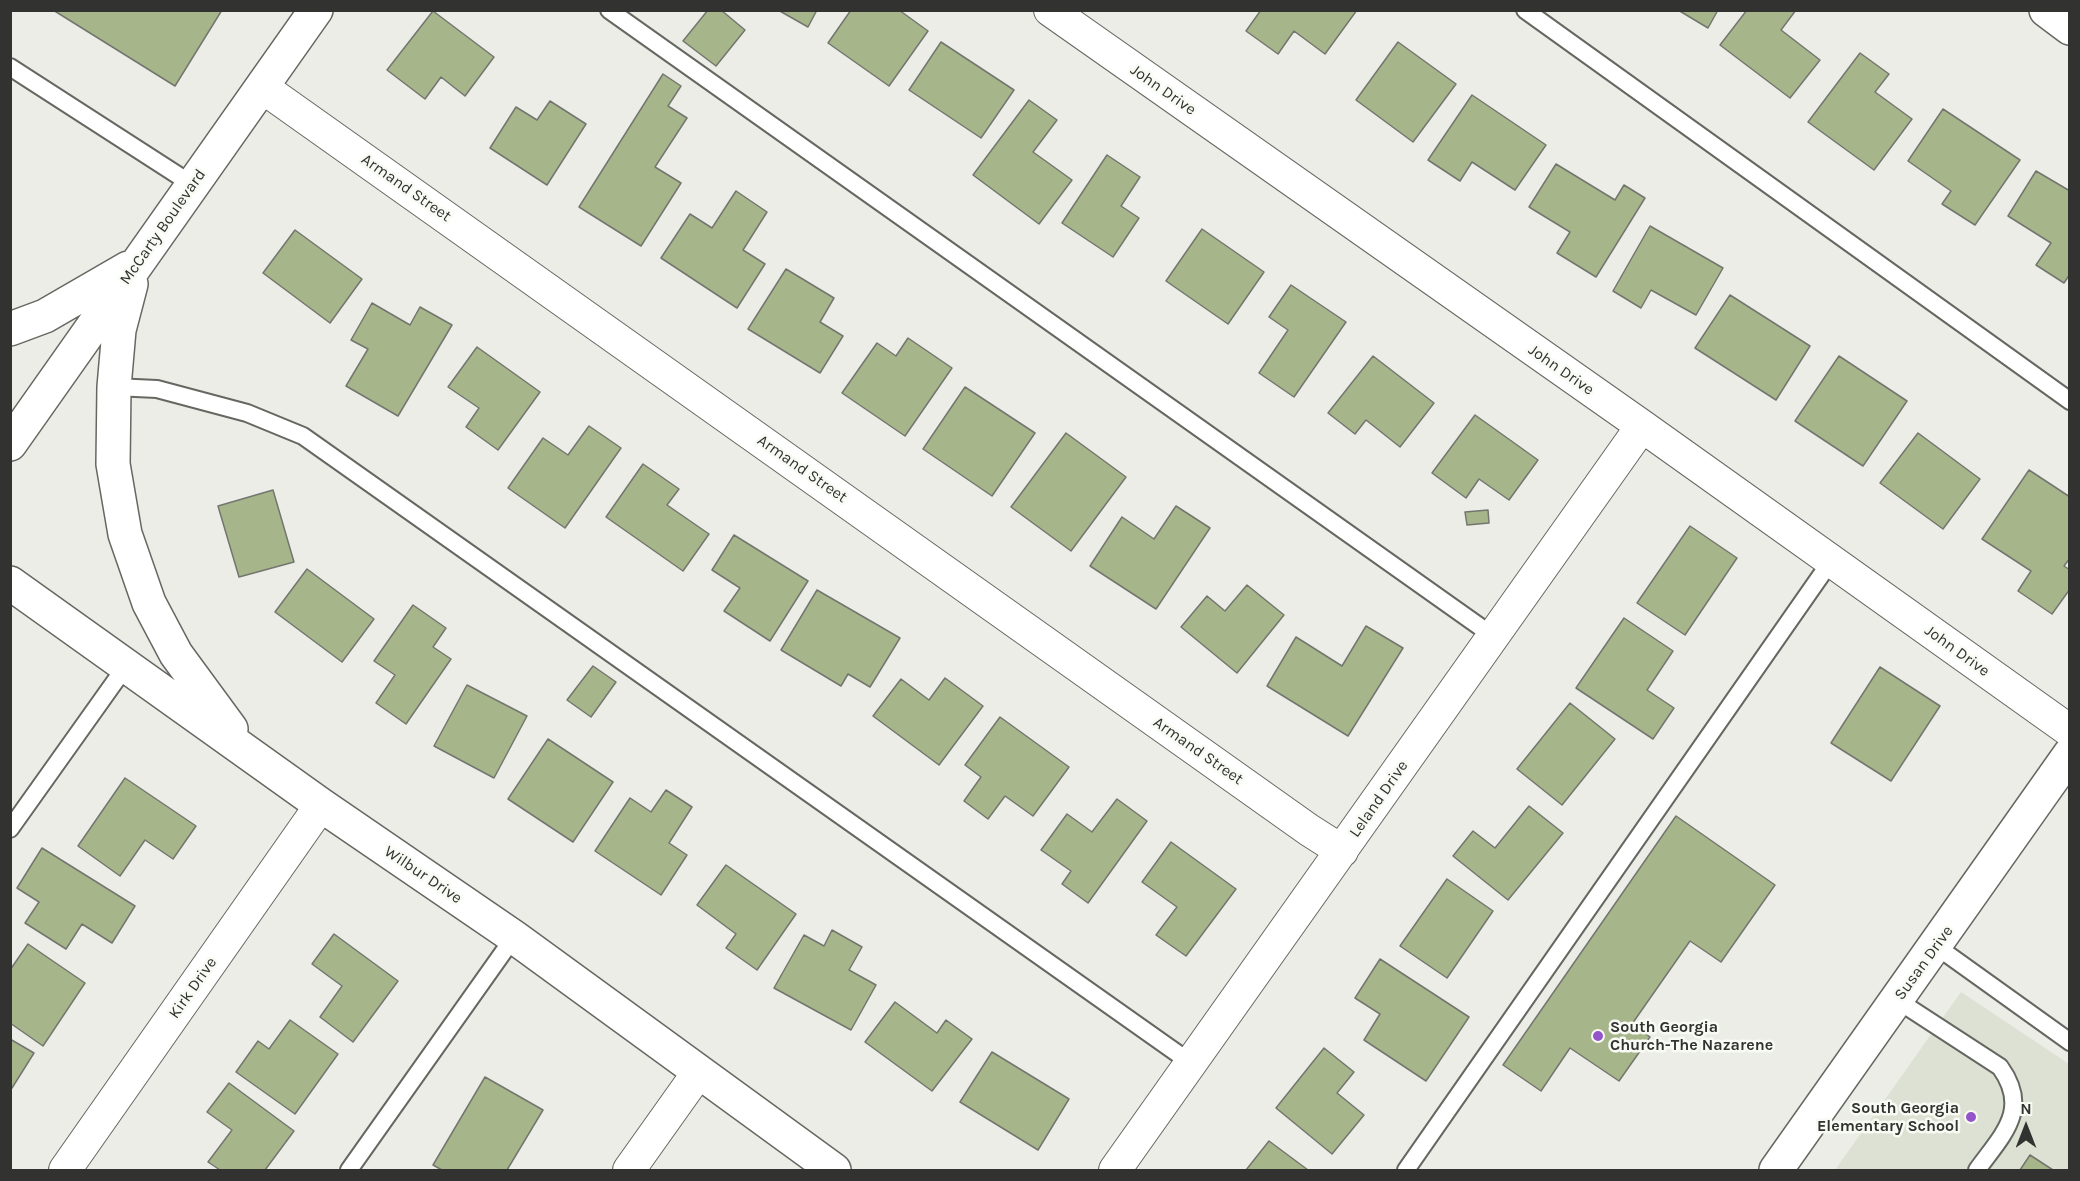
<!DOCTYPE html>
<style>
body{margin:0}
#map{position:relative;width:2080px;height:1181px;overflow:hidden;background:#ebede6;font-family:Karla,sans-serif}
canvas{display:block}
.frame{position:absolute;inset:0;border:12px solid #323330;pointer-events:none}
.north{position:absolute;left:1996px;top:1097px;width:60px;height:60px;-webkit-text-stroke:4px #f8fbf4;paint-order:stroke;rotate:0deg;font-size:16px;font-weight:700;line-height:24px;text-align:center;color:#323330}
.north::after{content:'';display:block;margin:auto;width:21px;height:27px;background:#323330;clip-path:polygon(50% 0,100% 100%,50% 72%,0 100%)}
</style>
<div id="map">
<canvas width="2080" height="1181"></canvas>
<div class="frame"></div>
<div class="north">N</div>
</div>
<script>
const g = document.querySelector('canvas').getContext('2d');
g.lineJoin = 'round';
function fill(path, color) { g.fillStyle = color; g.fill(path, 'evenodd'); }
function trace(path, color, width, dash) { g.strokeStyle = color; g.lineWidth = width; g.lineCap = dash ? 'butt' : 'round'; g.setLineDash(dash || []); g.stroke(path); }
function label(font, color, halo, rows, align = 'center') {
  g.font = font + ' Karla,sans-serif'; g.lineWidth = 5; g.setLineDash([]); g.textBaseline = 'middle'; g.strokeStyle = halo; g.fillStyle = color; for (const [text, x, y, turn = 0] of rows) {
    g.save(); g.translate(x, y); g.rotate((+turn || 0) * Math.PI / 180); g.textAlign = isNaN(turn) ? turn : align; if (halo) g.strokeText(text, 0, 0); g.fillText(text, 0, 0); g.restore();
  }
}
fill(new Path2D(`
 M1961 992 2069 1064V1170H1835Z`), '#dce1d3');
const building = new Path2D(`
 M53 10H222L175 86Z
 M708 10H721L745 30 716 66 683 41Z
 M778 10H817L808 27Z
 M851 10H899L928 31 889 86 828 43Z
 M1261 10H1357L1325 54 1294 31 1278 54 1246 31Z
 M1678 10H1718L1708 28Z
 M1747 10H1796L1781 30 1820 60 1790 98 1720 45Z
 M433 11 494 57 465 96 441 77 425 99 387 70Z
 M941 42 1014 90 981 138 909 90Z
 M1398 42 1456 84 1413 142 1356 100Z
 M1860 53 1889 74 1875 92 1912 119 1874 170 1808 122Z
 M663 74 681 86 668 106 687 118 655 167 681 183 641 246 579 207Z
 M1472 95 1546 145 1515 190 1472 162 1460 181 1428 160Z
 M1029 100 1057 120 1033 152 1072 180 1039 224 973 175Z
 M550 101 586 124 547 185 490 148 516 107 537 120Z
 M1943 109 2020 160 1975 225 1942 204 1951 191 1908 161Z
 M1107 155 1140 177 1121 206 1139 218 1113 257 1062 223Z
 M1556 164 1615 200 1624 185 1645 198 1596 277 1557 253 1570 232 1529 207Z
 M2036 171 2070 191V274L2064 283 2036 265 2051 243 2008 216Z
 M736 191 767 212 743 250 765 264 737 308 661 258 690 214 712 228Z
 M1650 226 1723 268 1696 315 1651 290 1641 308 1613 291Z
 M1202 229 1264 272 1228 324 1166 281Z
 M295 230 362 279 330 323 263 273Z
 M786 269 834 298 820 322 843 336 820 373 748 329Z
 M1291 285 1346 322 1294 397 1259 373 1288 330 1269 317Z
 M1730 295 1810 346 1776 400 1695 348Z
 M372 303 410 325 420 307 452 325 398 416 346 386 368 349 351 340Z
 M908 338 952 368 905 436 842 393 877 343 896 356Z
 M477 347 540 392 498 450 466 427 479 408 448 387Z
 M1373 356 1434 403 1400 447 1366 420 1355 434 1328 413Z
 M1839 356 1907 401 1863 466 1795 421Z
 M965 387 1035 433 992 496 923 449Z
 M1475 415 1538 460 1509 500 1479 479 1466 498 1432 473Z
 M589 426 621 448 565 528 508 488 543 438 568 455Z
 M1066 433 1126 477 1071 551 1011 507Z
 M1918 433 1980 479 1943 529 1880 483Z
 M643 464 679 489 667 505 709 534 683 571 606 517Z
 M2029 470 2070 497V558L2064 566 2070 570V589L2052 614 2018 591 2031 571 1982 539Z
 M273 490 294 562 239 577 218 506Z
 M1176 506 1210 528 1156 609 1090 566 1122 517 1154 539Z
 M1488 510 1489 523 1467 525 1465 512Z
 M1690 526 1737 558 1685 635 1637 603Z
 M734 535 808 581 770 641 724 611 740 588 712 570Z
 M307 569 374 619 342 662 275 612Z
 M1247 585 1284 615 1237 673 1181 627 1207 596 1225 611Z
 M817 590 900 638 870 687 848 674 841 686 781 650Z
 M413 605 446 628 433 647 451 659 406 724 376 703 395 675 374 661Z
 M1624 618 1673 651 1647 690 1674 708 1653 739 1576 688Z
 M1366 626 1403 648 1348 736 1267 686 1296 637 1342 666Z
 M593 666 616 682 591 717 567 700Z
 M1880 667 1940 706 1891 781 1831 743Z
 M945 678 983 706 939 765 873 716 901 679 929 700Z
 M467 685 527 716 494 778 434 746Z
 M1570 703 1615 739 1562 805 1517 769Z
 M1000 717 1069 767 1033 816 1005 796 988 819 964 801 981 777 965 765Z
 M548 739 613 782 573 842 508 799Z
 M125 778 196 826 173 859 145 840 120 876 78 846Z
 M666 790 692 807 669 843 687 855 661 895 595 851 630 798 651 812Z
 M1117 799 1147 821 1088 903 1062 884 1071 871 1041 850 1067 814 1092 832Z
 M1529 806 1563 833 1508 900 1453 856 1473 831 1495 848Z
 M1676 816 1775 885 1721 962 1690 941 1632 1024 1650 1037 1619 1081 1570 1048 1541 1091 1503 1065Z
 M1171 842 1236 889 1186 956 1156 935 1177 907 1142 882Z
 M42 848 135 906 112 943 82 924 66 949 25 923 39 902 17 888Z
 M726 865 796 914 757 970 726 948 736 934 697 905Z
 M1447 879 1493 911 1447 978 1400 946Z
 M832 930 862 947 849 970 876 985 851 1030 774 988 804 935 824 946Z
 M334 934 398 981 353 1042 320 1017 342 986 312 964Z
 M28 944 85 983 43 1046 10 1023V970Z
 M1380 959 1469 1017 1426 1081 1364 1040 1380 1014 1355 998Z
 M895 1002 937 1033 946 1020 972 1039 932 1091 865 1042Z
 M290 1020 338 1054 295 1114 236 1072 258 1041 269 1049Z
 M10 1039 34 1053 12 1088 10 1087Z
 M1324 1048 1354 1072 1337 1093 1364 1115 1332 1154 1276 1108Z
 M992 1052 1069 1099 1038 1150 960 1102Z
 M485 1077 543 1110 507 1170H442L433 1165Z
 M229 1083 294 1131 265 1170H220L208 1162 232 1130 207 1112Z
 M1269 1141 1308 1170H1246Z
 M2030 1155 2053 1170H2020Z`);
fill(building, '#a7b58a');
trace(building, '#73766f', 1.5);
const lane = new Path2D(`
 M609 10 1493 636
 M1525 10 2070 401
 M10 67 193 185
 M114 387 157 389 247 413 303 436 1191 1063
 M10 829 126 666
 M1936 946 2070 1042
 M1897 1000 2000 1067C2031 1110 2002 1135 1977 1170
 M349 1170 514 937
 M1406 1170 1831 561`);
const street = new Path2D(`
 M1050 10 1642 426 2070 731
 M262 87 1309 830 1342 851
 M65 1170 321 805
 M629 1170 698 1073
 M1115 1170 1642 426`);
const secondary = new Path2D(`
 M2046 10 2070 28
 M131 284 119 330 114 387 113 464 125 534 149 603 176 654 231 729
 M10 329 45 316 128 268
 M10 444 316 10
 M10 583 321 805 514 937 834 1170
 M1776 1170 2070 754`);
trace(lane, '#656861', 20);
trace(street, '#656861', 34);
trace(secondary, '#656861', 36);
trace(lane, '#fff', 16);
trace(street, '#fff', 32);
trace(secondary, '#fff', 33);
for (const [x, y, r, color] of [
 [1598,1036,6,"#9454ca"],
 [1971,1117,6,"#9454ca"]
]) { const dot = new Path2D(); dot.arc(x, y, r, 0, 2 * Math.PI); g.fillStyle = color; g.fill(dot); trace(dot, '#f8fbf4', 2); }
label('16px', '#323330', '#f8fbf4', [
 ["John Drive",1163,90,35],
 ["Armand Street",406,188,35],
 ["McCarty Boulevard",163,227,-55],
 ["John Drive",1561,370,35],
 ["Armand Street",802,469,35],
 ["John Drive",1957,651,36],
 ["Armand Street",1198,751,35],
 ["Leland Drive",1379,799,-55],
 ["Wilbur Drive",423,875,34],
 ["Susan Drive",1924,963,-54],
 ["Kirk Drive",193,988,-55]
]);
label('bold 16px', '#323330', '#f8fbf4', [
 ["South Georgia",1610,1027],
 ["Church-The Nazarene",1610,1045],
 ["South Georgia",1959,1108,"right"],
 ["Elementary School",1959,1126,"right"]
], 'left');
</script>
